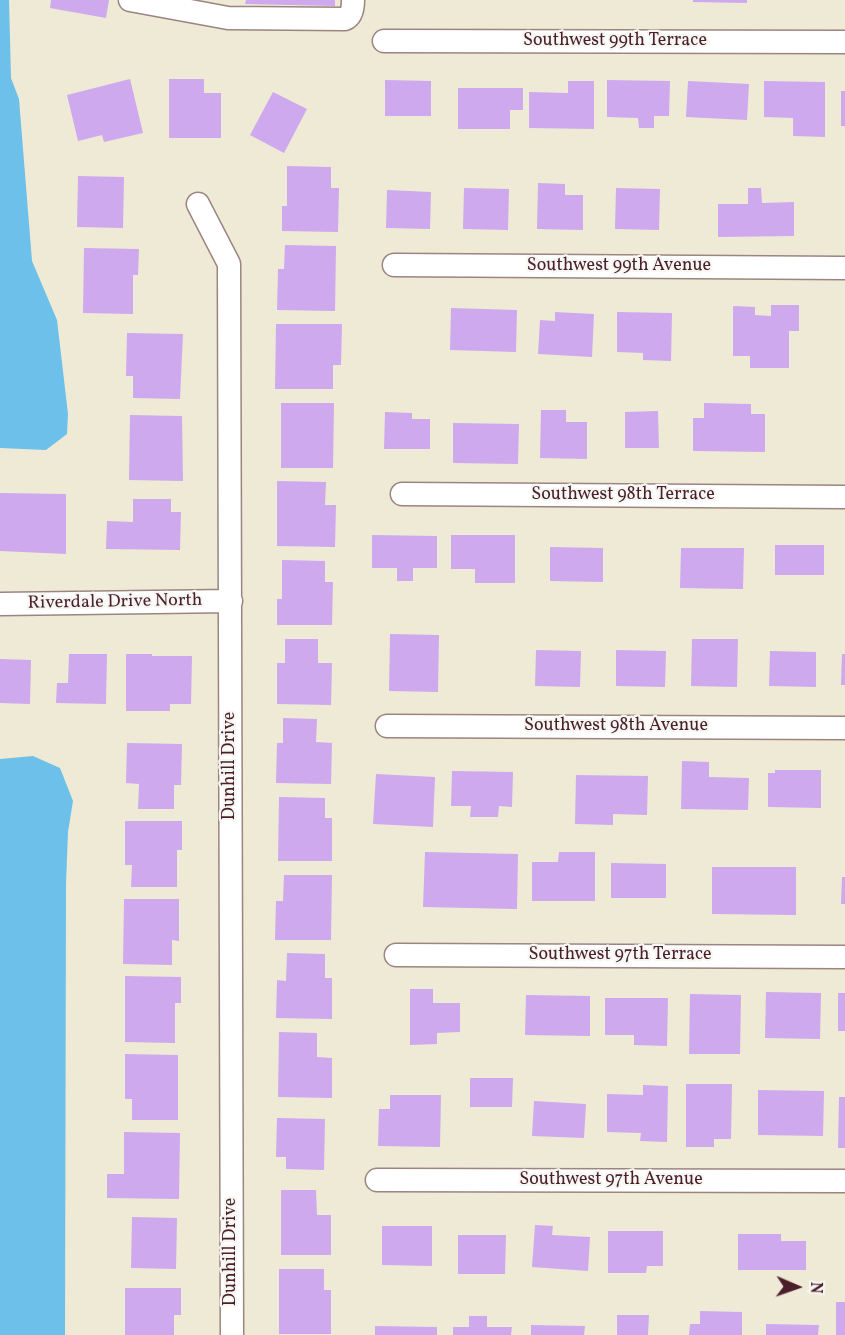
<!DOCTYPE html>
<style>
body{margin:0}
#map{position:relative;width:845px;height:1335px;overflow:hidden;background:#efead5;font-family:Vollkorn,serif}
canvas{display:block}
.north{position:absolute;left:767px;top:1257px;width:60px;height:60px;-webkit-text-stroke:4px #f6f6f2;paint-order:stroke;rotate:92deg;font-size:16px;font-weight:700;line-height:24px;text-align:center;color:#4a1f2b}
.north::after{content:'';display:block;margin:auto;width:21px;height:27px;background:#4a1f2b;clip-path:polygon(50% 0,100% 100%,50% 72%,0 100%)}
</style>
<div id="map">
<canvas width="845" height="1335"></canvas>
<div class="north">N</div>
</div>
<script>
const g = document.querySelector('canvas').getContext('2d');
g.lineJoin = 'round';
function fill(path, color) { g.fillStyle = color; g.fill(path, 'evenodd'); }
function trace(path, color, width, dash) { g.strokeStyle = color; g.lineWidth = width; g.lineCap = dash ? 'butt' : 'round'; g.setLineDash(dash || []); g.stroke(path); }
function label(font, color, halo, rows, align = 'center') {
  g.font = font + ' Vollkorn,serif'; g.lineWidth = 4.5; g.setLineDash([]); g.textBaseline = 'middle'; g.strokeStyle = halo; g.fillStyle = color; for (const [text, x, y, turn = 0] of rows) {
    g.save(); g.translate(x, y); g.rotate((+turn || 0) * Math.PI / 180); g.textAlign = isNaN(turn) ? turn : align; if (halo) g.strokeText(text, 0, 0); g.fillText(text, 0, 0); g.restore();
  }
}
fill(new Path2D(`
 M0 0H9L11 78 19 99 32 261 57 320 68 414 67 434 46 450 0 448Z
 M33 756 60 768 73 801 68 832 66 884 65 1335H0V759Z`), '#6dc0e9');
fill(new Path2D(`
 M51 0H109L106 18 50 8Z
 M246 0H335V6L245 4Z
 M693 0H747V3L693 2Z
 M130 79 143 133 104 142 102 135 78 141 67 95Z
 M169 79H204V93H221V138H169Z
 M385 80 431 81V116H385Z
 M607 80 670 81 669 116H654V128H639L638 118 607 117Z
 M568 81H594V129L529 128V92L568 93Z
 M688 81 749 84 747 120 686 117Z
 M764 81 825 82V137L793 136V118L764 117Z
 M458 88H523V110H510V129H458Z
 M841 91H845V126H841Z
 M273 92 307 109 284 153 250 135Z
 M287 166 331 167V188H339L338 232 282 231V206H287Z
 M78 176 124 177 123 228 77 227Z
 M538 183 565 184V195H583V230L537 229Z
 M464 188 509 189 508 230 463 229Z
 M616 188 660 189 659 230 615 229Z
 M748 188H761L762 203 794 202V236L718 237V204H748Z
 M387 190 431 192 430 229 386 228Z
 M285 245 336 246 335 311 277 310 278 269H284Z
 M84 248 139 249 138 275H133V314L83 313Z
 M771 305H799V331H789V368H750V356H733V306L755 307V315L771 316Z
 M451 308 517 310 516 352 450 350Z
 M555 312 594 314 592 357 538 354 540 320 555 321Z
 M617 312 672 313 671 361 643 360V353L617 352Z
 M276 324H342L341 365H333V389H275Z
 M127 333 183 334 180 399 133 398V376H126Z
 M281 403H334L333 468H281Z
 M704 403 751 404V414H765V452L693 451V418H704Z
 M541 410H566V422H587V459L540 458Z
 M658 411 659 448H625V412Z
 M385 412 412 413V419H430V449H384Z
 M130 415 182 416 183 481 129 480Z
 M453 423 519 424 518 464 453 463Z
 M277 481 326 482 325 505H336L335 547 277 546Z
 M0 493 66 494V554L0 551Z
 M133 499H171V512H181L180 550 106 549 107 521 133 522Z
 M372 535 437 536V568H413V581H397V568H372Z
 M451 535H515V583H475V569H451Z
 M775 545H824V575H775Z
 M550 547 603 548V582L550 581Z
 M681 548H744L743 589 680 588Z
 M282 560 325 561V582H333L332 625H277V599H282Z
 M390 634 439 635 438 692 389 691Z
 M285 639H318V663H332L331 705 277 704V663H285Z
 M692 639H738L737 687 691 686Z
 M536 650 581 651 580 687 535 686Z
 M616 650 666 651 665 687 616 686Z
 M770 651 816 652V687L769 686Z
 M69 654H107L106 704 56 703 57 683H68Z
 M126 654H152V656H192L191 704H170V711H126Z
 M842 654H845V685H841Z
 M0 659 31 660 30 704 0 703Z
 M283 718 317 719 316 742 332 743 331 784 276 783 277 743H283Z
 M127 743 182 744 181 785H174V809H138L139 784 126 783Z
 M682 761 709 762V777L749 778 748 810 681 809Z
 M775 770H821V808L768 807V773H775Z
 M452 771 513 772 512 807 499 806 498 817H470L471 806H451Z
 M376 774 435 777 433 827 373 824Z
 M576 775 648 776 647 815 613 814V825L575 824Z
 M279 797 325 798V818H332V861H278Z
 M125 821H182V850H177V887H131L132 865H125Z
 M425 852 518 854 517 909 423 907Z
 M559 852H595V901H532V862H558Z
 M611 863 666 864V898H611Z
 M712 867H796V915L712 914Z
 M284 875H332L331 940H275L276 901H283Z
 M842 877H845V904H841Z
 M124 899H179V941L172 940V965L123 964Z
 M287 953 325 954V978H332V1019L276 1018 277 980 286 981Z
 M125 976 181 977V1003H175V1043L125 1042Z
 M410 989H433V1003H460V1032L437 1033V1044L410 1045Z
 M766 992 821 993 820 1039 765 1038Z
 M838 993H845V1031H838Z
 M690 994 741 995 740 1054H689Z
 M526 995 590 996V1036L525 1035Z
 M605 998H668L667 1046 634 1045V1035H605Z
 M279 1032 317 1033V1057L332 1058V1098L278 1097Z
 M125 1054 178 1055V1120H132V1099H125Z
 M470 1078H513L512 1107H470Z
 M686 1084H732L731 1139H714V1147H686Z
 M643 1085 668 1086 667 1142 640 1141 641 1133 607 1132V1094L643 1095Z
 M758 1090 824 1091 823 1136 758 1135Z
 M390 1095H441L440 1147 378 1146 379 1109H390Z
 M839 1097H845V1148H838Z
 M534 1101 586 1104 584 1138 532 1136Z
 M277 1118 325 1119 324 1170 286 1169V1157H276Z
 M124 1132 180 1133 179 1199 107 1198V1174H124Z
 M281 1190H316L317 1215H331V1255H281Z
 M132 1217 177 1218 176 1269 131 1268Z
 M535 1225 553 1226 552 1235 590 1237 588 1271 532 1267Z
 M382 1226H432V1266L382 1265Z
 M608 1231H663V1266H647L646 1273H608Z
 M738 1234H781V1241H806V1270H738Z
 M458 1235H506L505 1274H458Z
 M279 1269H324V1290H331V1334H279Z
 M125 1288H181V1315H174V1335H125Z
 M836 1302H845V1335H836Z
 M700 1311 742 1312V1335H689L690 1324H700Z
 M617 1315H649L648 1335H617Z
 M469 1316H487V1327H512L511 1335H453V1327H469Z
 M766 1324 819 1325 818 1335H766Z
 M531 1325 585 1326 584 1335H531Z
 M375 1326 437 1327V1335H375Z`), '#cea9ee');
const minor = new Path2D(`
 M130 0 228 18 345 19C352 16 353 8 353 0
 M384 41 845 42
 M198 204 229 264 232 1335
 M394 265 845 268
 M402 494 845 497
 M0 604 231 601
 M387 726 845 728
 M396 955 845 957
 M377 1180 845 1181`);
trace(minor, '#9c8480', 25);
trace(minor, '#fff', 22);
label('18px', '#4a1f2b', '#f6f6f2', [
 ["Southwest 99th Terrace",615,42],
 ["Southwest 99th Avenue",619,267],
 ["Southwest 98th Terrace",623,496],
 ["Riverdale Drive North",115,603,-1],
 ["Southwest 98th Avenue",616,727],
 ["Dunhill Drive",231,766,-90],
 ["Southwest 97th Terrace",620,956],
 ["Southwest 97th Avenue",611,1181],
 ["Dunhill Drive",232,1252,-90]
]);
</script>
